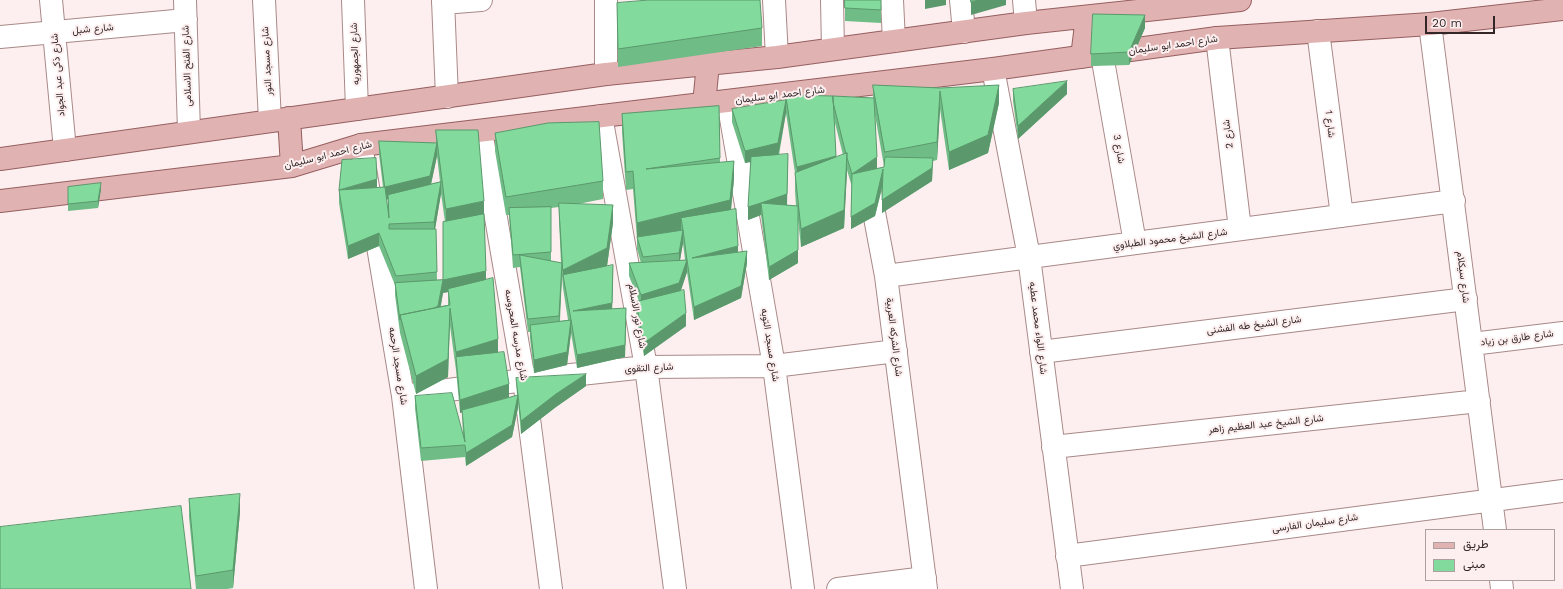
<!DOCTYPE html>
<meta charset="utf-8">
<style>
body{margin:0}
#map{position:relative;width:1563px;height:589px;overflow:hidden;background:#fdefef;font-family:"Work Sans",Vazirmatn,sans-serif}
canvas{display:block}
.legend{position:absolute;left:1425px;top:529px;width:130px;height:52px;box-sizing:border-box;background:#fdefef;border:1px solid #ac9f9f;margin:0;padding:5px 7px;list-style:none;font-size:12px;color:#322626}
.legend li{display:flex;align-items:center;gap:8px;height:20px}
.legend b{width:20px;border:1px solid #ac9f9f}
.scale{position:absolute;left:1425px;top:16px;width:70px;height:18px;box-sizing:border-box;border:2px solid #322626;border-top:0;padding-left:5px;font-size:12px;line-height:14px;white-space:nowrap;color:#322626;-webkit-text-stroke:3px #fdefef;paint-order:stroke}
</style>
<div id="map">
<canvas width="1563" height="589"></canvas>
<ul class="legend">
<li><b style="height:5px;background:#e0b2b1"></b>طريق</li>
<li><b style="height:11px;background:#82db9c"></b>مبنى</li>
</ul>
<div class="scale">20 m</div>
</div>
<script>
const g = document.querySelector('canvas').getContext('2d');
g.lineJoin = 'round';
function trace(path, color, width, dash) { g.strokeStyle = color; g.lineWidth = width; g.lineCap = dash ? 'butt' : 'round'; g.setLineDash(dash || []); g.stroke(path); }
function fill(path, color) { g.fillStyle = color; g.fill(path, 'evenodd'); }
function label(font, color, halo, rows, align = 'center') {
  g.font = font + ' "Work Sans",Vazirmatn,sans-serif'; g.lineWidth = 4; g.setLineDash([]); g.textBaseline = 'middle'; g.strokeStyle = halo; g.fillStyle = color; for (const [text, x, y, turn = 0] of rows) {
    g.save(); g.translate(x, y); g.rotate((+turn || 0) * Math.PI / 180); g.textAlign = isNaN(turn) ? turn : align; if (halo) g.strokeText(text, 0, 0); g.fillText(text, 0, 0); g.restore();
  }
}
const minor = new Path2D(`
 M51 0 65 150
 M185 0 189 132
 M264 0 270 121
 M353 0 357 109
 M443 0 447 97
 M774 0 777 57
 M832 0 833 49
 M892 0 894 41
 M961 0 964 32
 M1024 0 1026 23
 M443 3 481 0
 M1430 24 1495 530
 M1318 31 1342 216
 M0 37 186 20
 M1217 38 1240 229
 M1102 55 1135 243
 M993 69 1029 257 1072 589
 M606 74V0
 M728 101 774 366 803 589
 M601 116 646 367 675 589
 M481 131 524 380 551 589
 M361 145 403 396 426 589
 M869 186 886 276 926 589
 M886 276 1454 201
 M1472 344 1563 333
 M1041 352 1466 299
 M403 396 524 380 646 367 774 366 896 351
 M1053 447 1479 401
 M1067 556 1563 491
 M1501 580 1502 589
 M838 589 925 578`);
const major = new Path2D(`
 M1082 57 1087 17
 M704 104 708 64
 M289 118 292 166
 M0 159 606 74 777 57 1026 23 1240 0
 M0 201 292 166 361 145 993 69 1217 38 1430 24 1563 9`);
trace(minor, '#a88988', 24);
trace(major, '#965f5f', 24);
trace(minor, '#fff', 22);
trace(major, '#e0b2b1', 22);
fill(new Path2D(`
 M845 0H881V23L845 21Z
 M617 3 762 28V46L618 67Z
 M1145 28 1129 65 1091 66V54Z
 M873 85 940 88 999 103 988 153 949 170 940 109 937 160 933 161 932 181 882 213 883 185 875 216 851 229 852 187 847 170 844 228 801 247 798 220V263L769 280 761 215 748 220 751 162 745 163 732 122V109L786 113 779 155 787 205 796 206 795 191V173L786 113V95L873 98ZM875 115 884 166V167L877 169ZM834 119 843 155 836 158Z
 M1013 89 1067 94 1018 139 1013 101Z
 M719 106 720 162 734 179 731 210 738 252 747 263 741 298 694 320 687 272 681 290 686 326 644 356 636 315V302L639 301 629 276V263H641L637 249V239L633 189 626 190 622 132V114ZM683 243 685 260H680Z
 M436 130 484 219 486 280 498 353 509 397 500 400 517 396 516 378 586 386 556 407 521 434 518 402V408L512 437 466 466 465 457 421 461 415 408V396L463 436 462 412 460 413 456 370 450 326 448 377 416 394 400 333 395 295V285L379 246 348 259 339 203V190L383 187 379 154V141L436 143ZM437 156 440 182 431 184ZM441 193 445 222 443 280H437L436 229H435ZM386 199H388V214ZM448 292V305L441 306 443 293Z
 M495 133 603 181V199L578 204 613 223 607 266 605 267 613 278 612 309 626 320 625 357 577 368 571 333 567 365 534 373 530 338V332H528L520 267 513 268 509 215H506L495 151ZM559 207V221L561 263 551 261V208ZM562 275 563 288 568 320 560 321Z
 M68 187 101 189 98 208 68 211Z
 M189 499 240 512 233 588 227 589H196L189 517Z`), '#70bc86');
fill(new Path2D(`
 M925 0H946V5L925 9Z
 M979 0H1006V5L971 15V2Z
 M1145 15V28L1129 65V52Z
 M1067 81V94L1018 139V126Z
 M999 85V103L988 153 949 170V152Z
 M940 91V109L937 160V142Z
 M786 100V113L778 156 745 163V151Z
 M437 143V156L430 189 385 200V187Z
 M847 153V171L844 228 801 247V229Z
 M788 154 787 206 761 203Z
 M836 156V174L797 185V167Z
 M877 157V169L852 174Z
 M933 158 932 181 882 213V200Z
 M734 161V179L730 218H681V231L637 237V223Z
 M883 169V182L875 216 851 229V217Z
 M377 179V192L339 190Z
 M441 182V194L434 235V222Z
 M101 183V189L98 208V201Z
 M484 201V219L446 227V209Z
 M761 203V215L748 220V207Z
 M613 205V223L607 266 565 287 563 275V270Z
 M683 230V243L679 266V253Z
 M379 233V246L348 259V246Z
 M738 246V259L692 258Z
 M798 250V263L769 280V267Z
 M747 251V263L741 298 694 320V307Z
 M687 260V272L679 296 641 308V295Z
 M562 263V275L559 329V316Z
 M613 265 612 316 573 311Z
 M486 271V283L448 289V292L443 293 438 319 404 331 443 280Z
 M450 308 448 377 416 394V376Z
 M626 308 625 357 577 368V355Z
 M686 313V326L644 356V343Z
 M571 320V333L567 365 534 373V360Z
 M498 339V357H456V352Z
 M586 374V386L556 407 521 434V421L556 394Z
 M509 384V397L460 413V400Z
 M518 395V408L512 437 466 466V453Z
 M240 494V512L233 588V570Z`), '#5b996d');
const building = new Path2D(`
 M649 0H760L762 28 618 49 617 3Z
 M845 0H881V10L845 8Z
 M971 0H979L971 2Z
 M1093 14 1145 15 1129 52 1091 54Z
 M1067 81 1018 126 1013 89Z
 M873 85 940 88 999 85 988 135 949 152 940 91 937 142 885 152Z
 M786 95 833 96 836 156 797 167Z
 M833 96 874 98 877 157 852 174 884 167 885 157 933 158 932 168 882 200 883 169 875 203 851 217 852 174 847 158V153L846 154 833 102Z
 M786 100 778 143 745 151 732 109Z
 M719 106 720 158 646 169 734 161 730 200 637 223 633 171 626 172 622 114Z
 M599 122 603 181 506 197 495 133 548 123Z
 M436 130H478L484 201 446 209Z
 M379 141 437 143 430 176 385 187Z
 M847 153 844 210 801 229 795 173Z
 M788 154 787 194 761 203 798 206V250L769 267 761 203 748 207 751 157Z
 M376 158 377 179 339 190 342 160Z
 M441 182 434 222 389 224V229H436L437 272 396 276 379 233 348 246 339 190 385 187 389 218 388 195Z
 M101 183 98 201 68 204V187Z
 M559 203 613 205 607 248 563 270Z
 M551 207V252L513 255 509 208Z
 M736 209 738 246 692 258 747 251 741 286 694 307 687 260 679 283 641 295 629 263 687 260 683 230 679 253 643 257 637 237 683 230 681 218Z
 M484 214 486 271 443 280V222Z
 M520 255 562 263 559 316 528 319Z
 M613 265 612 303 573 311 626 308 625 345 577 355 571 320 567 352 534 360 530 325 571 320 563 275Z
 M493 278 498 339 456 352 450 308 448 359 416 376 400 315 450 305 448 289Z
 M443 280 438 306 434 308 400 315V320L395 283Z
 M684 290 686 313 644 343 636 302Z
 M504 352 509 384 460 400 456 357Z
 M586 374 556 394 521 421 516 378Z
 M452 393 465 442 462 410 518 395 512 425 466 453 465 445 421 448 415 396Z
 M240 494 233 570 196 576 189 499Z
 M181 506 191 589H0V527Z`);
fill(building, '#82db9c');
trace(building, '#5b996d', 1);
label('10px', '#322626', '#fdefef', [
 ["شارع شبل",93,29,-5],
 ["شارع احمد ابو سليمان",1173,45,-8],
 ["شارع الجمهوريه",355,54,-92],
 ["شارع مسجد النور",267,61,-93],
 ["شارع الفتح الاسلامى",187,66,-92],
 ["شارع ذكى عبد الجواد",58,75,-95],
 ["شارع احمد ابو سليمان",780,95,-7],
 ["شارع 1",1330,124,83],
 ["شارع 2",1228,134,-97],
 ["شارع 3",1119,149,80],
 ["شارع احمد ابو سليمان",328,155,-14],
 ["شارع الشيخ محمود الطبلاوي",1170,239,-7],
 ["شارع سيكلام",1463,277,83],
 ["شارع نور الاسلام",637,316,80],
 ["شارع الشيخ طه الفشنى",1254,325,-7],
 ["شارع اللواء محمد عطيه",1038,328,83],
 ["شارع مدرسه المحروسه",516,335,80],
 ["شارع الشركه العربية",894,337,83],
 ["شارع طارق بن زياد",1517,338,-7],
 ["شارع مسجد التوبه",770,345,81],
 ["شارع مسجد الرحمه",398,366,81],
 ["شارع التقوى",649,368,-3],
 ["شارع الشيخ عبد العظيم زاهر",1266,424,-6],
 ["شارع سليمان الفارسى",1315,523,-8]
]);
</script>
